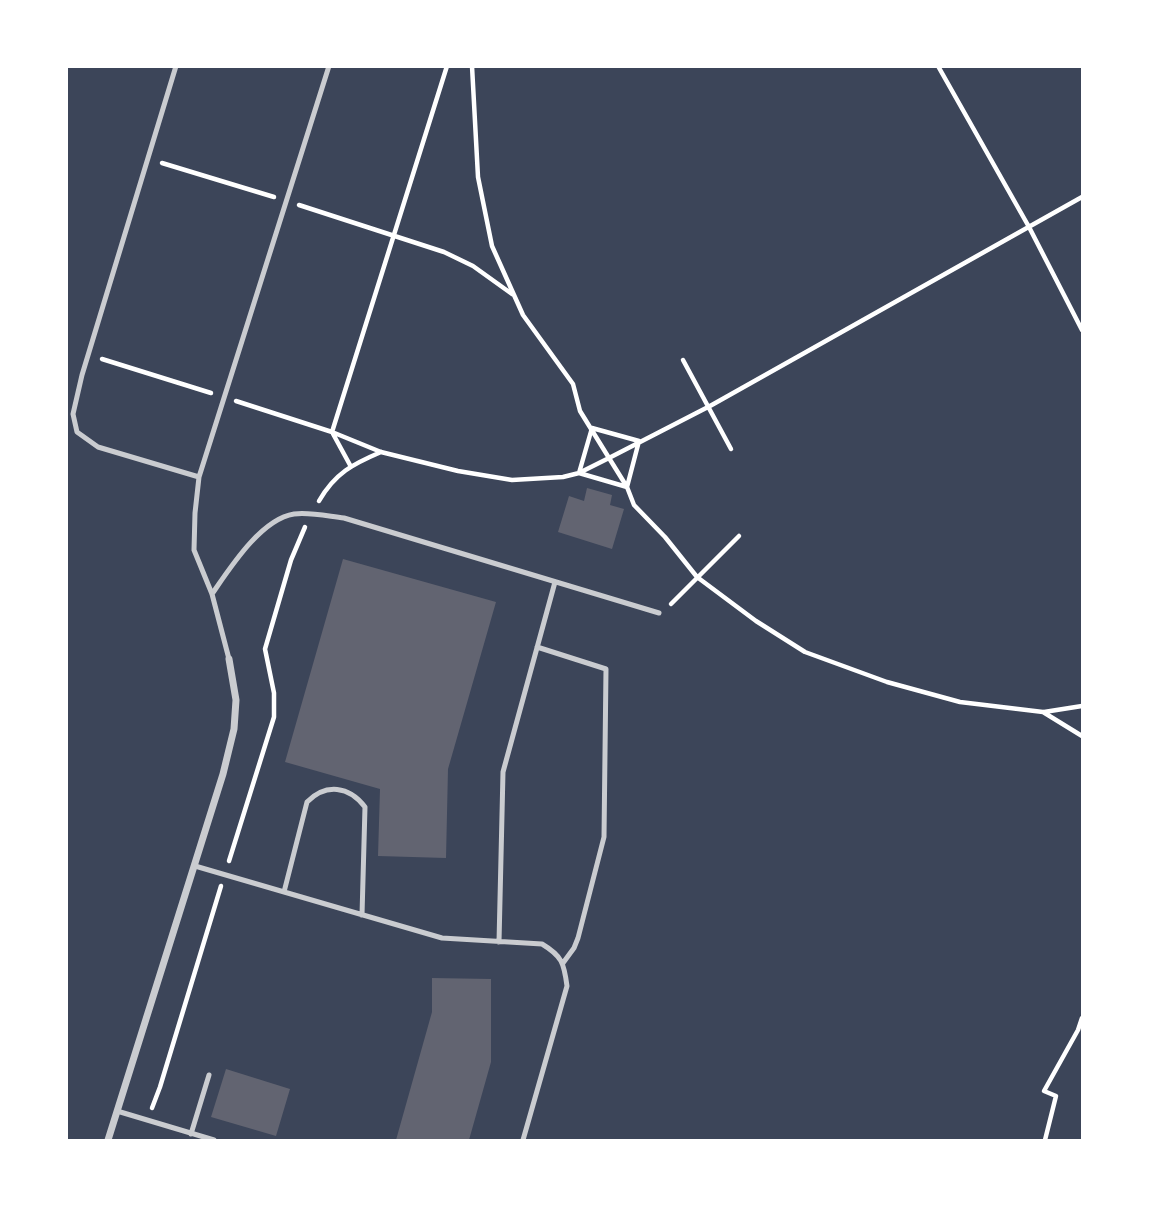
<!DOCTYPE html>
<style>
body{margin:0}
#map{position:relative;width:1149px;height:1207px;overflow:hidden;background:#2d3142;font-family:"Public Sans",sans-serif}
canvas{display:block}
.frame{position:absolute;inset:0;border:68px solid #fff;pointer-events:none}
</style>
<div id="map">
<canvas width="1149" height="1207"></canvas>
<div class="frame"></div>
</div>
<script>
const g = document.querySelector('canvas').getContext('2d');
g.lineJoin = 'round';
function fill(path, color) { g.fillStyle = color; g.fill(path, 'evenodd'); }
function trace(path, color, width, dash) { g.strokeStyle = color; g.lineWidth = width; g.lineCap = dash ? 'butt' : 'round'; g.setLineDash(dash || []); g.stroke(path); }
fill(new Path2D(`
 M66 67H1082V1140H67Z`), '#3c4559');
fill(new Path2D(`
 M587 488 612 495 610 505 624 509 612 549 558 532 569 496 584 501Z
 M343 559 496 602 448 769 446 858 378 856 380 789 285 762Z
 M432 978 491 979V1062L469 1140H396L432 1012Z
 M226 1069 290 1089 276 1136 211 1117Z`), '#626471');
trace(new Path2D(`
 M472 66 478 177 492 246 523 315 573 384 580 411 609 458 710 406 1082 197
 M938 66 1029 227 1082 330
 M162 163 274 197
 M299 205 444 252 473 266 512 294
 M102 359 211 393
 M683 360 731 449
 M236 401 332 432 381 452 458 471 512 480 563 477 579 473 609 458 627 487 634 505 665 537 697 577 756 621 805 652 887 682 960 702 1043 712 1082 736
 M592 428 639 441 627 487 579 473Z
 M350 465 332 432 447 66
 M319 501C335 473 353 464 381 452
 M671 604 739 536
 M1044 712 1082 706
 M229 861 274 717V693L265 649 291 560 305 527
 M152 1108 160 1087 221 886
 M1045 1140 1056 1096 1044 1091 1078 1030 1082 1018`), '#fff', 4.5);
trace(new Path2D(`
 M176 66 82 375 73 414 77 432 98 447 199 477
 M212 594C230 568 261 519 294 514 310 512 327 516 344 518L659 613
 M537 647 606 669 604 837 578 938 574 948 563 963
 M229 659 212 594 194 550 195 513 199 477 329 66
 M195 866 442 938 542 944C562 956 564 963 567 986L523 1140
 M284 892 307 802C326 783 349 786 365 807L362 915
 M499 942 503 772 555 582
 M117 1111 214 1140
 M191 1134 209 1075`), '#caccd0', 5);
trace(new Path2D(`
 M108 1140 223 774 234 729 236 700 229 659`), '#caccd0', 7);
</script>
